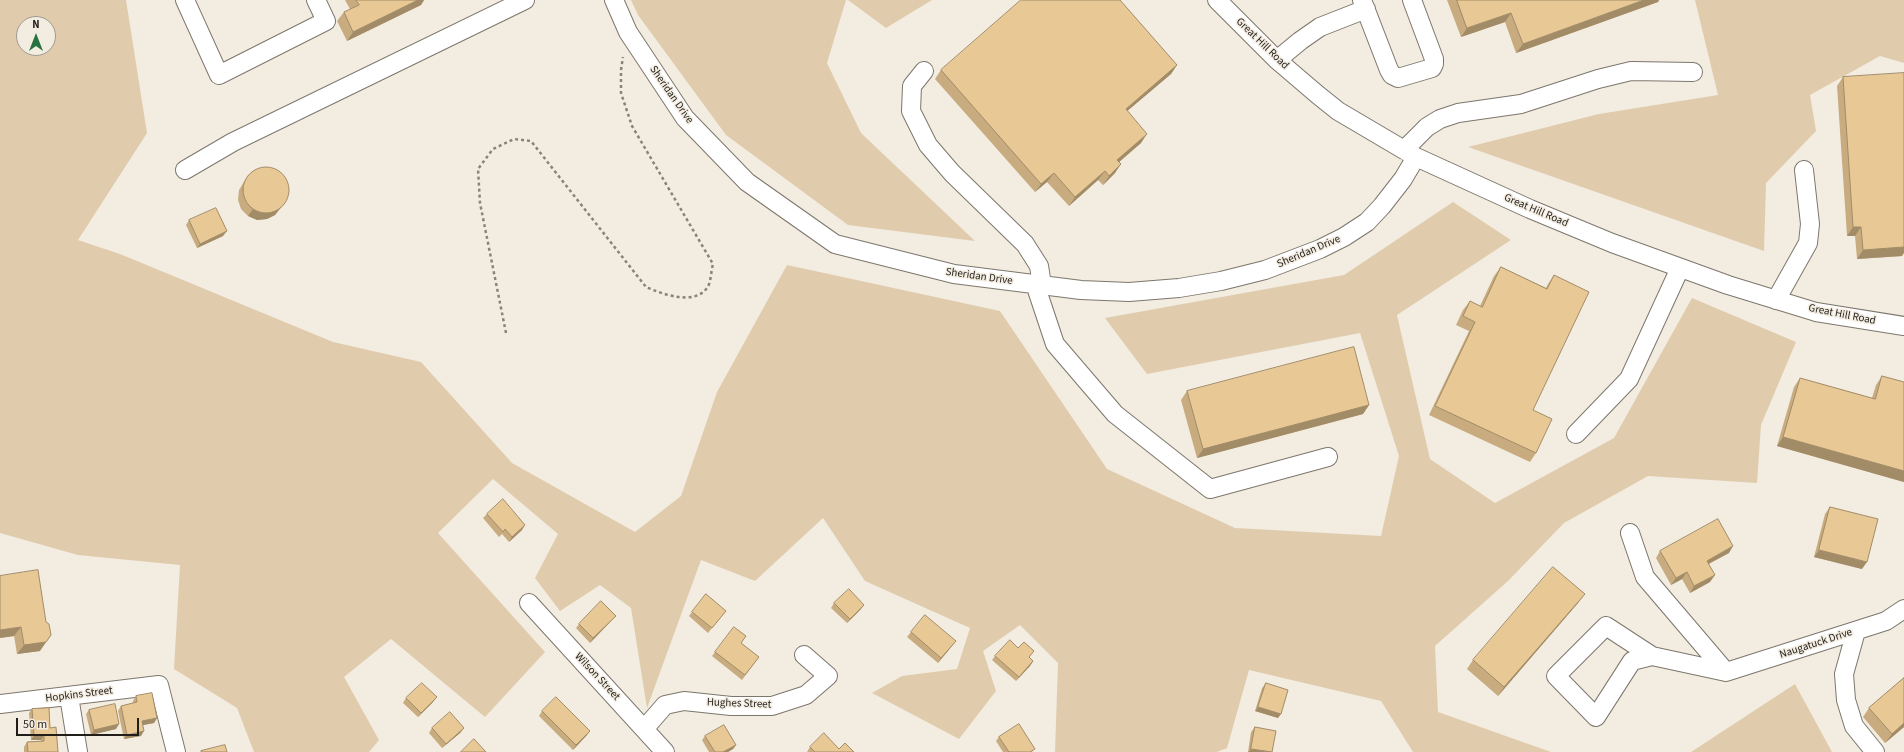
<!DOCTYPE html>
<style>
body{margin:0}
#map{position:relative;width:1904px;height:752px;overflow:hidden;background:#f3ece1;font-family:"Source Sans 3",sans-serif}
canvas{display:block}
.north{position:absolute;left:16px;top:16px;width:40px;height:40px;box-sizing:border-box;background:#f3ece1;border:1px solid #9f9a91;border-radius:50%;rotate:0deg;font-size:11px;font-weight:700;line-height:16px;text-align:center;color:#211e1a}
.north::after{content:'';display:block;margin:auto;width:14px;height:18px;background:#287240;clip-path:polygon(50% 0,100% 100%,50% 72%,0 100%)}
.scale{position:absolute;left:16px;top:718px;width:123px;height:18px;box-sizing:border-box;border:2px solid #211e1a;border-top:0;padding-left:5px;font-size:12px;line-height:14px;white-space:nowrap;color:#211e1a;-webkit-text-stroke:3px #f3ece1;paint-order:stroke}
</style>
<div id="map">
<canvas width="1904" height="752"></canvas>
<div class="north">N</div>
<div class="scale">50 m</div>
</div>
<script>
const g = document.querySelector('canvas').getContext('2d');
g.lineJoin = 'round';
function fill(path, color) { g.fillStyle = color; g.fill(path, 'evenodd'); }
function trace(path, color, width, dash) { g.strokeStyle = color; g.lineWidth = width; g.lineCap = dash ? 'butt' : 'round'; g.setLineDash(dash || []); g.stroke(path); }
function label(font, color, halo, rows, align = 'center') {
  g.font = font + ' "Source Sans 3",sans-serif'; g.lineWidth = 3; g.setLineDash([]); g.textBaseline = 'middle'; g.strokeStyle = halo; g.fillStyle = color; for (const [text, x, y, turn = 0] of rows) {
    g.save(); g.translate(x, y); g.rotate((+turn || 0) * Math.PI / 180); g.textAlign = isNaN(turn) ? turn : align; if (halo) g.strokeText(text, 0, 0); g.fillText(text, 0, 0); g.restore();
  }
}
fill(new Path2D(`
 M0 0H126L147 133 78 240 120 254 333 342 421 362 512 463 635 532 681 496 717 392 787 265 1000 311 1107 469 1235 528 1381 536 1399 456 1360 333 1147 374 1105 318 1344 275 1453 202 1511 240 1397 315 1430 459 1495 503 1614 438 1692 298 1796 342 1761 425 1757 483 1648 476 1564 523 1508 581 1435 646 1438 712 1551 752H1413L1381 701 1249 670 1227 748 1217 752H1055L1058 663 1020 625 983 651 996 691 959 739 872 693 902 676 957 669 970 628 865 581 823 518 755 581 701 560 647 708 631 608 600 585 560 611 535 578 558 534 493 479 438 533 545 652 485 717 391 639 344 677 379 740 369 752H254L237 708 174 669 180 565 78 555 0 533ZM24 24H48V48H24Z
 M631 0H846L827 63 861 133 975 241 848 225 726 135 638 15Z
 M848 0H932L886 28Z
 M1695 0H1904V63L1880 56 1810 95 1816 131 1766 183 1764 251 1468 147 1599 114 1718 95Z
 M1795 684 1832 752H1691Z`), '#e0ccad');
const minor = new Path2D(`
 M185 0 219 75 326 21 316 0
 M614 0 628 32 685 118 747 182 835 244 954 274 1081 290 1129 292 1179 288 1221 281 1265 270 1320 249 1344 237 1367 222 1382 206 1403 179 1416 157
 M1217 0 1277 60 1318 95 1338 111 1416 157 1530 209 1612 243 1728 285 1816 312 1904 326
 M1362 0 1389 70 1392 75 1398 78 1432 68 1434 64V59L1412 0
 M1277 60 1300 41 1320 27 1366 9
 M924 71 912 86 911 111 928 145 952 173 1025 244 1039 266 1042 285
 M1404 150 1427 127 1440 119 1458 113 1521 104 1598 79 1631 71 1693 72
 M185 170 233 142 525 0
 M1035 284 1055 344 1115 414 1210 489 1328 457
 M1776 300 1808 243 1810 224 1804 170
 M1576 434 1629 379 1680 268
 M1630 533 1645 577 1726 672
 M529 603 665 752
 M1856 631 1844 674 1846 700 1854 726 1875 752
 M1652 656 1632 661 1596 717 1556 676 1606 626 1652 656 1726 672 1886 621 1904 609
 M69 696 78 752
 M0 704 159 685 176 752
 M645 728 665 705 684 701 731 706H772L806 695 828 676 804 655`);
trace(minor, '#7d766c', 20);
trace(new Path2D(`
 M506 333 480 203 478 169 493 149 514 139 531 141 646 287C662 294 694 306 707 288 711 283 711 271 713 264L632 126 621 93V70L623 57`), '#88837c', 2.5, [3, 3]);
trace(minor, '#fff', 18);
fill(new Path2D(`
 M345 0H424L421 5 347 41 337 21 344 12 350 9Z
 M1447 0H1659L1658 2 1516 53 1505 22 1461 37Z
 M1177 65 1171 74 1127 111 1141 143 1119 162 1115 173 1103 185 1098 180 1069 206 1047 182 1035 192 935 79 941 70Z
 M1843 77 1902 256 1857 259 1855 236H1847L1837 86Z
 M248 175 286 201 275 215 267 219 257 220 248 216 241 209 238 200 239 190Z
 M189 220 223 236 197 248 186 225Z
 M1501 267 1546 288 1548 284 1554 275 1533 410 1536 453 1530 462 1429 415 1469 331 1456 325 1463 310 1470 301 1480 306 1494 276Z
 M1882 376 1904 382V482L1777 446 1794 387 1800 378 1872 398 1876 385Z
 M1187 391 1369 405 1363 414 1197 458 1181 400Z
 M1830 507 1862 569 1814 557 1825 514Z
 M487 514 522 530 509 542 502 534 499 537 483 518Z
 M1660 551 1729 553 1709 564 1710 582 1690 593 1682 579 1671 585 1656 558Z
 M0 576 40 651 17 654 14 636 0 638Z
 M834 603 861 609 847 623 831 608Z
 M1578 603 1498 696 1467 669 1473 660Z
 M726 611 708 633 689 616 692 612Z
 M616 616 612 620 590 643 576 628 579 624Z
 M911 632 956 641 938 663 907 637Z
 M741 643 759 657 742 680 712 656 715 652Z
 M995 656 1029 657 1033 661 1030 666 1016 681 992 660Z
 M1904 678V727L1885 743 1863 717 1869 708Z
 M1266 683 1278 718 1255 711 1262 688Z
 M136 696 157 718 154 723 143 725 141 736 124 739 118 711 121 706 133 703V701Z
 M406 698 433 702 418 717 403 703Z
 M32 709 50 728 58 752H24V747L27 742 41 741V740H31L29 713Z
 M89 710 116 729 91 735 86 714Z
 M542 711 587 735 573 750 539 716Z
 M1255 727 1272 752H1248L1251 732Z
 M432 728H464L460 733 442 748 429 733Z
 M705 736 736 745 733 749 728 752H709L702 740Z
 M999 737 1033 752H1003L996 741Z
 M810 747 839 749 854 752H807Z`), '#c8ac80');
fill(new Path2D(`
 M418 0H424L421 5 347 41 353 32Z
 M1644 0H1659L1658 2 1516 53 1523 44Z
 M1511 13 1505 22 1461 37 1467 28Z
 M1177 65 1171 74 1119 118 1126 109Z
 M1147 134 1141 143 1111 169 1117 160Z
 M1121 164 1115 173 1103 185 1109 176Z
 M1105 171 1098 180 1069 206 1075 197Z
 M1054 173 1047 182 1035 192 1041 184Z
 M286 201 275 215 267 219 257 220 248 216 253 209Z
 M1853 227H1861L1855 236H1847Z
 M227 231 223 236 197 248 200 244Z
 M1904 247V253L1902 256 1857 259 1863 250Z
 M1369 405 1363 414 1197 458 1203 449Z
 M1783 437 1904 471V482L1777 446Z
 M525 525 522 530 509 542 512 537Z
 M1733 546 1729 553 1702 567 1707 561Z
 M1819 550 1867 562 1862 569 1814 557Z
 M1687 572 1682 579 1671 585 1676 578Z
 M1715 575 1710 582 1690 593 1694 586Z
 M1585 594 1578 603 1498 696 1504 687Z
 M864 605 861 609 847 623 850 619Z
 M616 616 612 620 590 643 593 638Z
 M21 627 14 636 0 638V630Z
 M51 635 40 651 17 654 24 645Z
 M956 641 952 646 938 663 941 658Z
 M1033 661 1030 666 1016 681 1019 677Z
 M437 697 433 702 418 717 421 713Z
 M1258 707 1281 714 1278 718 1255 711Z
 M157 718 154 723 138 726 142 721Z
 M1904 723V727L1885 743 1892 734Z
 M119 724 116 729 91 735 94 730Z
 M464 728 460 733 442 748 446 744Z
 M144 731 141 736 124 739 127 735Z
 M590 731 587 735 573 750 576 745Z
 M44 735 41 740H31L34 736Z
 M736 745 733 749 728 752H723Z
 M1251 749 1270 752H1248Z`), '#a28c68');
const building = new Path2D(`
 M356 0H418L353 32 344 12 359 5Z
 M1021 0H1120L1177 65 1126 109 1147 134 1117 160 1121 164 1109 176 1105 171 1075 197 1054 173 1041 184 941 70Z
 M1457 0H1644L1523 44 1511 13 1467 28Z
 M1904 73V247L1863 250 1861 227H1853L1843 77Z
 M243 190a23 23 0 1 1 46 0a23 23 0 1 1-46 0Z
 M216 208 227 231 200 244 189 220Z
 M1501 267 1547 289 1554 275 1589 292 1533 410 1552 419 1536 453 1435 406 1475 322 1463 316 1470 301 1482 307Z
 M1354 347 1369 405 1203 449 1187 391Z
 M1882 376 1904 382V471L1783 437 1800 378 1875 399Z
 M503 499 525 525 512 537 505 529 503 532 487 514Z
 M1830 507 1878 519 1867 562 1819 550Z
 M1718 519 1733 546 1707 561 1715 575 1694 586 1687 572 1676 578 1660 551Z
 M1553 567 1585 594 1504 687 1473 660Z
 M38 570 46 622 49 624 51 635 46 642 24 645 21 627 0 630V576Z
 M849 589 864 605 850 619 834 603Z
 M706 594 726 611 712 628 692 612Z
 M601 601 616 616 593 638 579 624Z
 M925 615 956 641 941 658 911 632Z
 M734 627 746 636 741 643 759 657 745 675 715 652Z
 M1010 640 1018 648 1024 642 1034 651 1029 657 1033 661 1019 677 995 656Z
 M1904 678V723L1892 734 1869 708Z
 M422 683 437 697 421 713 406 698Z
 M1266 683 1288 690 1281 714 1258 707Z
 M152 693 157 718 142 721 144 731 127 735 121 706 137 702 136 696Z
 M556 697 590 731 576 745 542 711Z
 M115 704 119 724 94 730 89 710Z
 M49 708 50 728 56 727 58 752H28L27 742 44 741V735L34 736 32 709Z
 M450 712 464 728 446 744 432 728Z
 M1019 724 1035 749 1030 752H1009L999 737Z
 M724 725 736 745 723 752H715L705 736Z
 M1255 727 1276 731 1272 752 1251 749Z
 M824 733 839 749 845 743 854 752H815L810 747Z
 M474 739 486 752H461Z
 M225 745 227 752H201V751Z`);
fill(building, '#e8c895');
trace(building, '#a28c68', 1);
label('11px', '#211e1a', '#f3ece1', [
 ["Great Hill Road",1262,44,44],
 ["Sheridan Drive",671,95,55],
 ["Great Hill Road",1536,211,23],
 ["Sheridan Drive",1309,252,-23],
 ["Sheridan Drive",979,277,8],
 ["Great Hill Road",1842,315,11],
 ["Naugatuck Drive",1816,644,-18],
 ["Wilson Street",597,677,47],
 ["Hopkins Street",79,695,-7],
 ["Hughes Street",739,704,2]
]);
</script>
